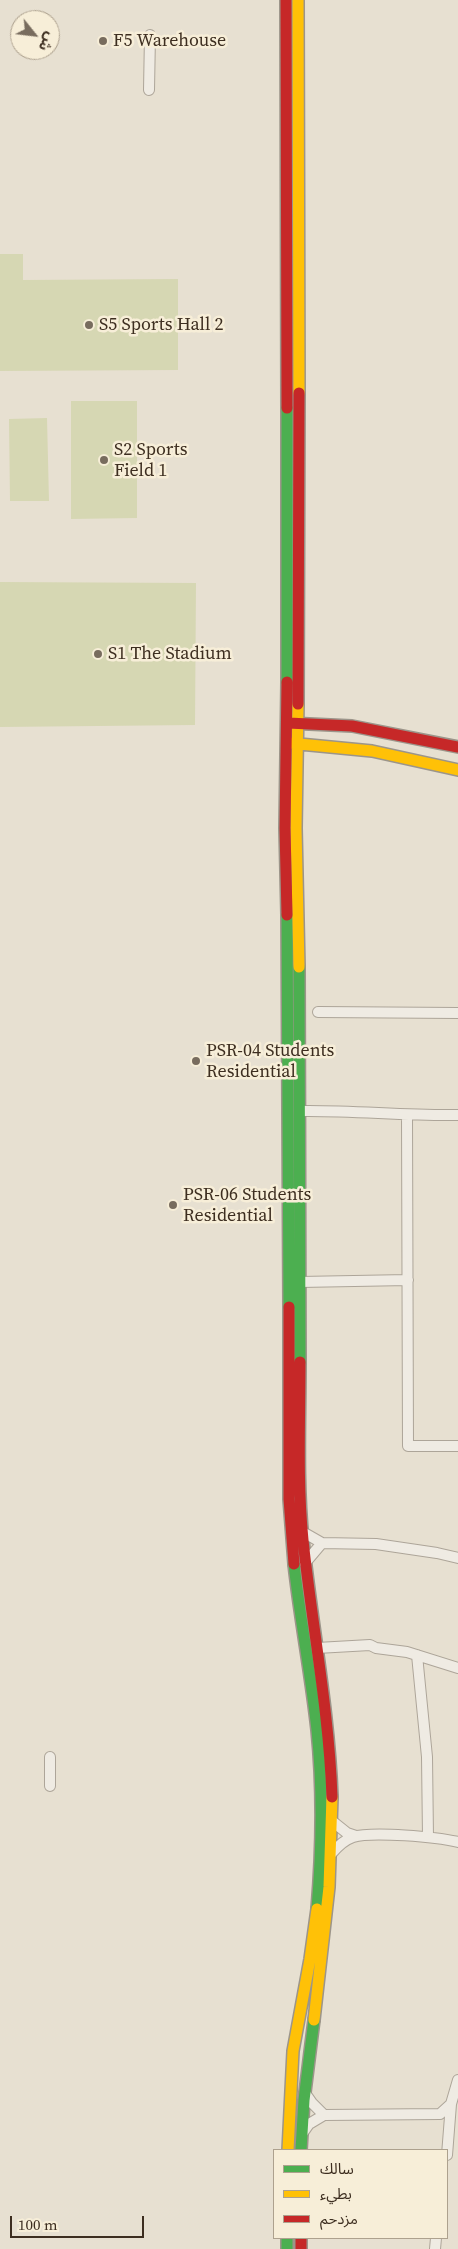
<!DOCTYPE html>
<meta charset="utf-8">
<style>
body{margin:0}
#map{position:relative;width:458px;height:2249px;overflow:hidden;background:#e7e0d1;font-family:"Source Serif 4","Noto Sans Arabic",serif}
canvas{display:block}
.legend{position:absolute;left:273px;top:2149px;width:175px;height:90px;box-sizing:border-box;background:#f7eed8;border:1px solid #ada18e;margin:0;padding:6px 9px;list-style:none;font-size:15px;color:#3d2e20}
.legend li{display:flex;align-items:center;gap:10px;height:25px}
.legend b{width:25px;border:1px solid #ada18e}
.north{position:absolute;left:10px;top:10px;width:50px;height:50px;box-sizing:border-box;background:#f7eed8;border:1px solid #ada18e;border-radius:50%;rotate:119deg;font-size:14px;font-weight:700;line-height:20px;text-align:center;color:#3d2e20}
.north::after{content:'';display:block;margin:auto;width:18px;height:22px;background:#786c5e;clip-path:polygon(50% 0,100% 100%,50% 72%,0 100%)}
.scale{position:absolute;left:10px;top:2216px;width:134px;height:22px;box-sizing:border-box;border:2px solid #3d2e20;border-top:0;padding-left:6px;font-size:15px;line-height:18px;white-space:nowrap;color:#3d2e20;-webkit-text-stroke:4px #f7eed8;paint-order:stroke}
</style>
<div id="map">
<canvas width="458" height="2249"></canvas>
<ul class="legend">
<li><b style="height:6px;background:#4caf50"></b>سالك</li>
<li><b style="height:6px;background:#ffc107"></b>بطيء</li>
<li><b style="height:6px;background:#c62828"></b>مزدحم</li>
</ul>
<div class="north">ش</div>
<div class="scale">100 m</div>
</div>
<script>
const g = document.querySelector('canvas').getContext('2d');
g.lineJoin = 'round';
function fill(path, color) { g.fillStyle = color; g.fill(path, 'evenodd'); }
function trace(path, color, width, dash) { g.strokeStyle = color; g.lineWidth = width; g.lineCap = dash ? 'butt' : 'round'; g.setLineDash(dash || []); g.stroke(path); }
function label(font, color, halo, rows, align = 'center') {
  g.font = font + ' "Source Serif 4",serif'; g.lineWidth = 5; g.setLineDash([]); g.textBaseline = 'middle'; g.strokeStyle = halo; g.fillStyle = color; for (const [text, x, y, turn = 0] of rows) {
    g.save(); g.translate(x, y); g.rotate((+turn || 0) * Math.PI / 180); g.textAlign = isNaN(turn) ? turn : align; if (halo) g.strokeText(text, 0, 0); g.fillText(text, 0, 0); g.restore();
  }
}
fill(new Path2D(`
 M0 254H23V280L178 279V370L0 371Z
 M71 401H137V518L71 519Z
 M47 418 49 501H10L9 419Z
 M0 582 196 583 195 725 0 727Z`), '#d6d7b3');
const street = new Path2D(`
 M149 90 150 35
 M318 1012 458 1013
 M299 1111C352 1110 405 1116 458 1115
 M407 1116 408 1446H458
 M300 1282 408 1280
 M301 1531 322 1543 376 1544 437 1553 458 1558
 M305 1563 322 1543
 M317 1648 370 1645 376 1648 407 1652 458 1668
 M417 1655 427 1757 428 1837
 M50 1757V1786
 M332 1821 347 1833 356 1836
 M332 1853C338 1846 344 1840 353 1837 372 1831 437 1837 458 1842
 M305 2093 312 2103 324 2115
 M302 2134 309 2124 324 2115 440 2114 451 2104 458 2080
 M447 2155 451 2104
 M435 2249 436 2238`);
const fast = new Path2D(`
 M287 408V682
 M287 915 289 1307
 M299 967 300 1362
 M294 1564C300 1619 311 1674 317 1730 323 1789 322 1849 317 1909
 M301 2150 304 2100 314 2020
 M287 2238V2249`);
const slow = new Path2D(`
 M298 0 299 393
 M298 704 296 828 299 967
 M289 743 372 751 458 770
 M314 2020 329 1887 332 1797
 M288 2150 293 2051 310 1959 317 1909`);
const jam = new Path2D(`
 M286 0 287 408
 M287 682 285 828 287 915
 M298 704 299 393
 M288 723 352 726 458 747
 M289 1307V1499L294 1564
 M300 1362C300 1421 297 1481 303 1540 312 1626 329 1710 332 1797
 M301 2238V2249`);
trace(street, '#ada599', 12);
trace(fast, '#9c958a', 14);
trace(slow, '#9c958a', 14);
trace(jam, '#9c958a', 14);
trace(street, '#efebe3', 10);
trace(fast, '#4caf50', 11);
trace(slow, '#ffc107', 11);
trace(jam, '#c62828', 11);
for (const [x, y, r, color] of [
 [103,41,5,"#786c5e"],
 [89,325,5,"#786c5e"],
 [104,460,5,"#786c5e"],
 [98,654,5,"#786c5e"],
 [196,1061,5,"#786c5e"],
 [173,1205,5,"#786c5e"]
]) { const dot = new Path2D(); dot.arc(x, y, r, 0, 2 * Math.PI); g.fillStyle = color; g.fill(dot); trace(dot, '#f7eed8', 2); }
label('18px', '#3d2e20', '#f7eed8', [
 ["F5 Warehouse",113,41],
 ["S5 Sports Hall 2",99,325],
 ["S2 Sports",114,450],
 ["Field 1",114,471],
 ["S1 The Stadium",108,654],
 ["PSR-04 Students",206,1051],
 ["Residential",206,1072],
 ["PSR-06 Students",183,1195],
 ["Residential",183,1216]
], 'left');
</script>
